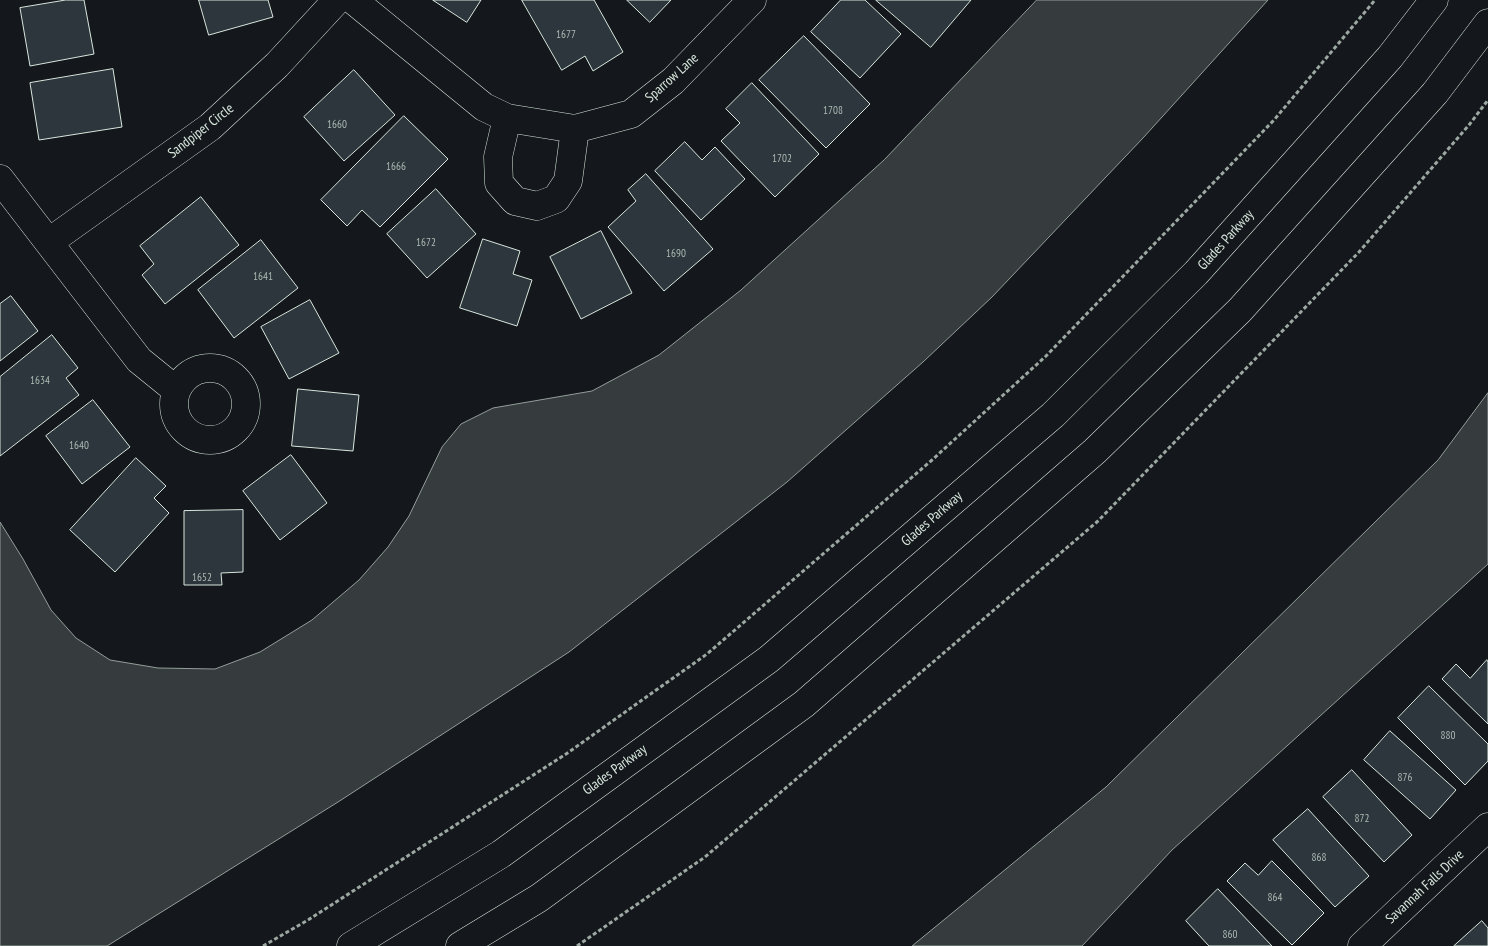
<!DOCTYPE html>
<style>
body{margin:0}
canvas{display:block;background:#14181c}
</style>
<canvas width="1488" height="946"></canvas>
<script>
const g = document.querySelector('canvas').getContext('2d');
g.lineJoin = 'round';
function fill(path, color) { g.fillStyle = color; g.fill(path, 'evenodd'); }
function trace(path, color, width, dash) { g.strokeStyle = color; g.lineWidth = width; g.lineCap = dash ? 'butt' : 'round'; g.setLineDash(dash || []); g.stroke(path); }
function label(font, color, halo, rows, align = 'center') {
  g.font = font + ' "PT Sans Narrow",sans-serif'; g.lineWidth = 4; g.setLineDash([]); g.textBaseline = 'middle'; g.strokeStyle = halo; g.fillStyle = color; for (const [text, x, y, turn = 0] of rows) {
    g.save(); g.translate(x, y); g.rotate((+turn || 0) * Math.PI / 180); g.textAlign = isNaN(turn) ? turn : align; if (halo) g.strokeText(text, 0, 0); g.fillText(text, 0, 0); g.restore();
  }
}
const water = new Path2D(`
 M1037 0H1268L1143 138 992 297 923 362 787 482 569 652 338 802 107 946H0V522L23 559 51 610 76 638 110 660 158 668 215 669 260 652 312 620 359 580 388 547 409 516 442 447 461 424 493 408 592 391 659 355 741 290 884 160Z
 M1488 393V564L1172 850 1082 946H912L1106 787 1438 460Z`);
fill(water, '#363b3e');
trace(water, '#939e99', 1);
const building = new Path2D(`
 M66 0H84L94 54 30 66 20 8Z
 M199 0H268L273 17 209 35Z
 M433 0H481L467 22Z
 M522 0H594L623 52 593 71 585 56 562 70Z
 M627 0H671L650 22Z
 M841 0H865L901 34 860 78 811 32Z
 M876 0H971L931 47Z
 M804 36 870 104 826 148 759 80Z
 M113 69 122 127 39 140 30 83Z
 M354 70 395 115 344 161 304 117Z
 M752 83 819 154 775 197 721 141 740 123 726 109Z
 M404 116 448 159 380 227 362 210 347 226 321 200Z
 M685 142 702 160 715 147 745 179 701 220 655 171Z
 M646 174 713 249 664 291 608 227 636 201 628 190Z
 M436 189 476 234 427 278 387 234Z
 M201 197 239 245 165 304 142 275 154 264 140 246Z
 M601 231 632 293 581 319 550 257Z
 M483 239 520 251 513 274 532 280 517 326 460 308Z
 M261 240 298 288 234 338 198 290Z
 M11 296 38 331 0 361V304Z
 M310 300 339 353 289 379 261 327Z
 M52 335 78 368 66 378 79 395 0 456V377Z
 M298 389 359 395 353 451 292 446Z
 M93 400 130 447 82 484 46 436Z
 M291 455 327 503 280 540 243 491Z
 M136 458 166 486 154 498 169 513 115 572 70 530Z
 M243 510V572L221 573 222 585H184V511Z
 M1487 660 1488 662V724L1442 679 1456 664 1470 678Z
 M1429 686 1488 744V761L1465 785 1398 718Z
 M1390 731 1456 790 1430 819 1364 760Z
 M1352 770 1412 835 1384 862 1323 797Z
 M1308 809 1369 876 1335 907 1273 840Z
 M1272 861 1324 913 1292 945 1227 881 1245 863 1258 875Z
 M1218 889 1272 946H1209L1186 921Z
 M1482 921 1488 928V946H1454Z`);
fill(building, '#2c363c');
trace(building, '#d8e6dc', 1);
const minor = new Path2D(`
 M353 0 484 107 507 118 575 129 631 114 673 81 752 0
 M507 118 498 157 499 183 515 201 537 206 556 199 568 181 575 129
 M0 179 139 360 176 390
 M49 242 210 127 277 65 337 0
 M174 404a36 36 0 1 1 72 0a36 36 0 1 1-72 0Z
 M1362 946 1488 827`);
const major = new Path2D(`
 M351 946 501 854 769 659 1053 415 1196 273 1390 57 1434 0
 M460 946 539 898 804 704 1095 451 1240 310 1435 93 1488 23`);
trace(minor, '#d8e6dc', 29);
trace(major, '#d8e6dc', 29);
trace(new Path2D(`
 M263 946 308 920 566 754 707 654 932 460 1046 356 1274 120 1375 0
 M577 946 705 857 1098 521 1359 252 1469 125 1488 100`), '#9da8a2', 3, [4, 2.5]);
trace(minor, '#14181c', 28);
trace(major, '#14181c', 28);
label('11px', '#adbab4', null, [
 ["1677",566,35],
 ["1708",833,111],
 ["1660",337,125],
 ["1702",782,159],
 ["1666",396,167],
 ["1672",426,243],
 ["1690",676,254],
 ["1641",263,277],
 ["1634",40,381],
 ["1640",79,446],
 ["1652",202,578],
 ["880",1448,736],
 ["876",1405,778],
 ["872",1362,819],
 ["868",1319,858],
 ["864",1275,898],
 ["860",1230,935]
]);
label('14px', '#d8e6dc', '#14181c', [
 ["Sparrow Lane",672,78,-42],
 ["Sandpiper Circle",201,131,-38],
 ["Glades Parkway",1226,240,-48],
 ["Glades Parkway",932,519,-41],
 ["Glades Parkway",615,770,-36],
 ["Savannah Falls Drive",1425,887,-43]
]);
</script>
